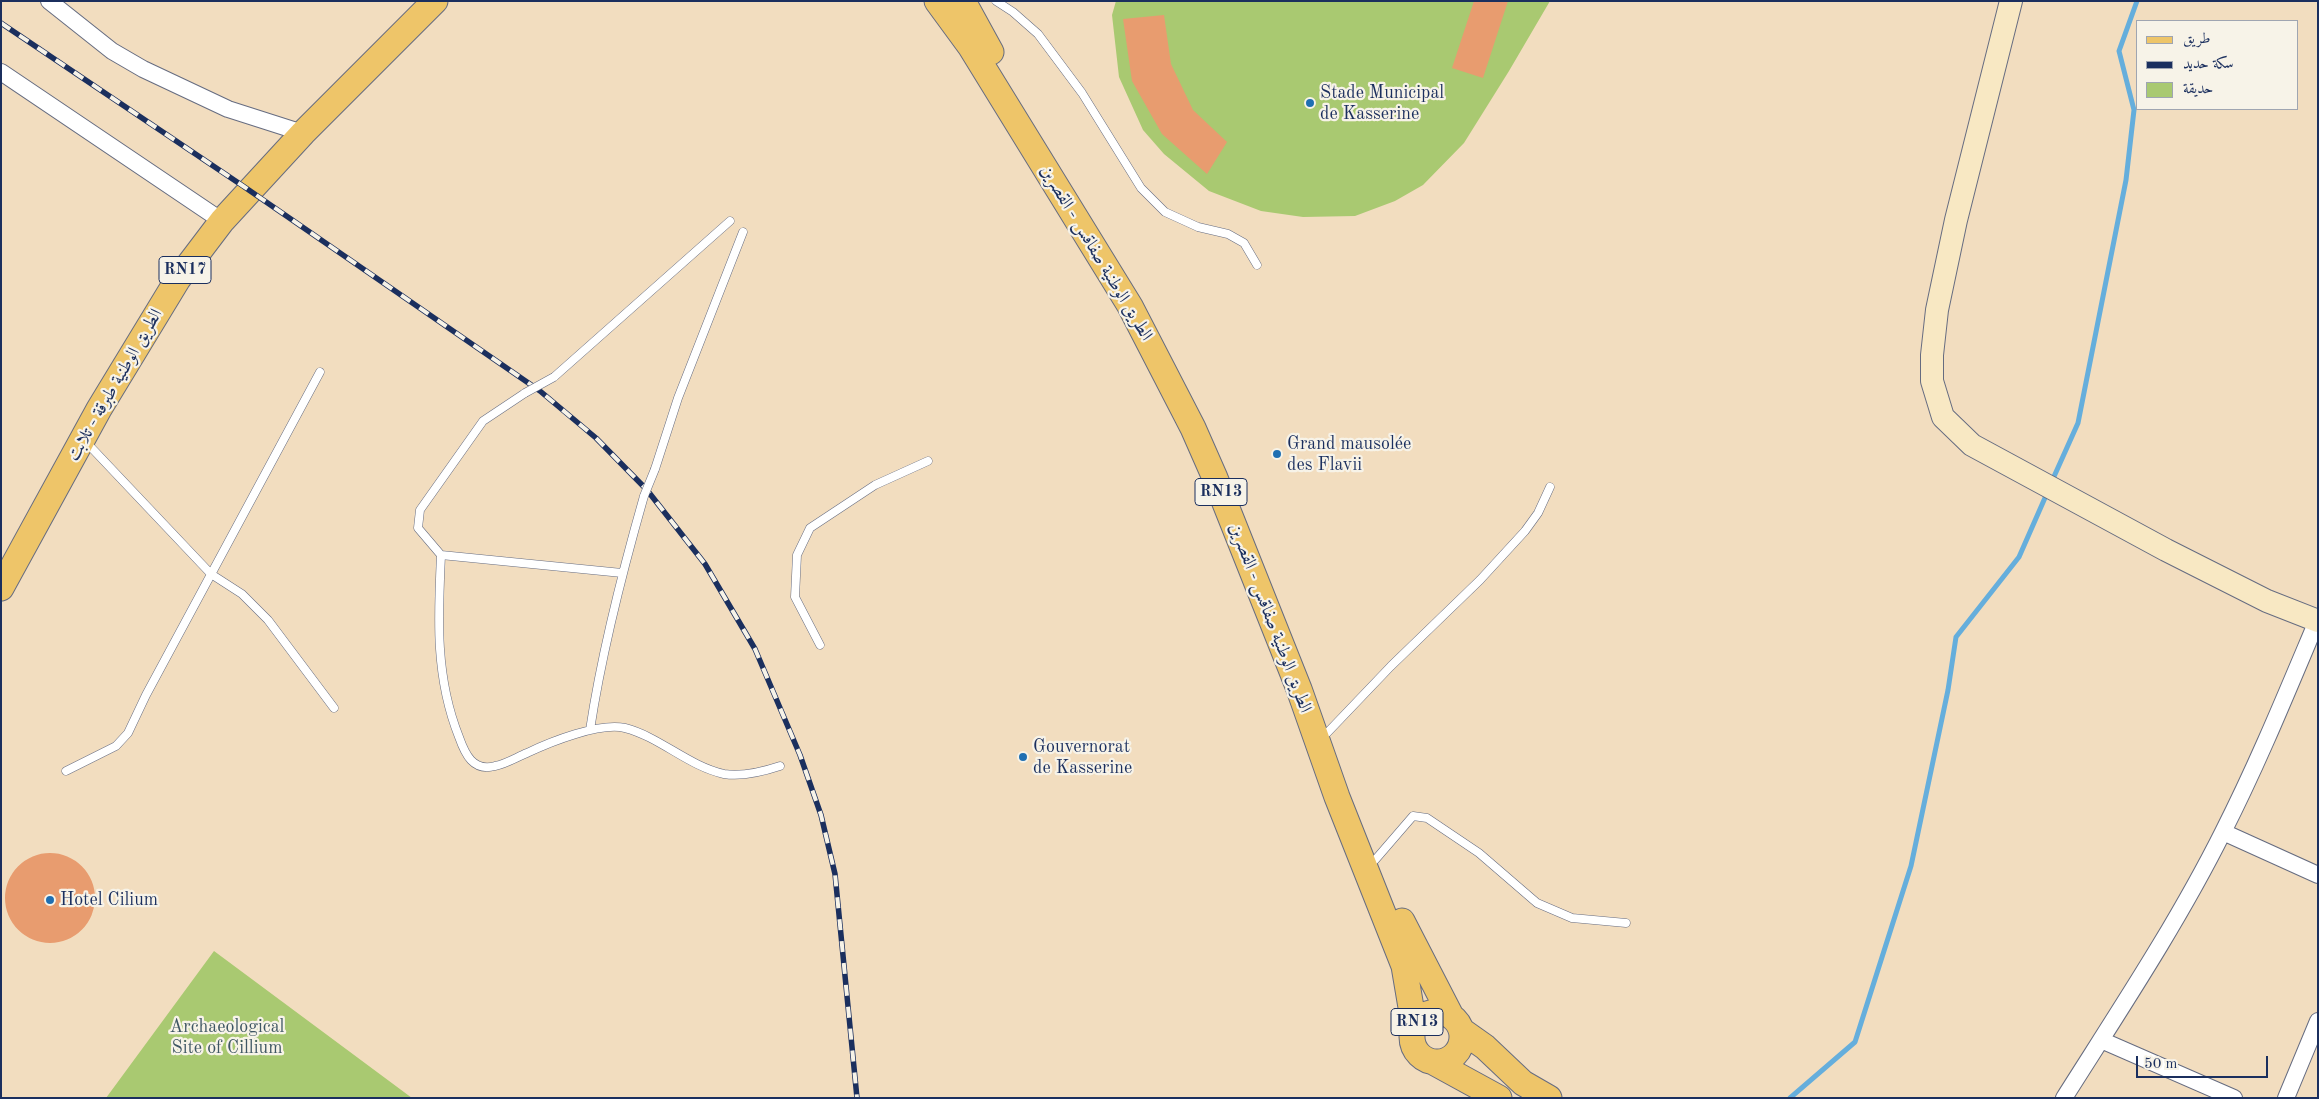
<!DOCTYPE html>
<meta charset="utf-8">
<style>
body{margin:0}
#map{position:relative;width:2319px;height:1099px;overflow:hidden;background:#f2ddbf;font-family:"Old Standard TT",Amiri,serif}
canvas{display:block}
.frame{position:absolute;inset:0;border:2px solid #1b2f5e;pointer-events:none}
.legend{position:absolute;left:2136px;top:20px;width:162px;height:90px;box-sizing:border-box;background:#f7f3e8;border:1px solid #9fa5b1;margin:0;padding:6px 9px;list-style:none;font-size:15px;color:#1b2f5e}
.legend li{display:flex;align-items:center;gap:10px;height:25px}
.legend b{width:25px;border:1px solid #9fa5b1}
.scale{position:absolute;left:2136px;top:1056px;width:132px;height:22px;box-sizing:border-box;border:2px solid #1b2f5e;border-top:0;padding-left:6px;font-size:15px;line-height:18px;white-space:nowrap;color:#1b2f5e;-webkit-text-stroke:4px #f7f3e8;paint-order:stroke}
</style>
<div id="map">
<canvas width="2319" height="1099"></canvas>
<div class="frame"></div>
<ul class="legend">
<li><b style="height:6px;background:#eec569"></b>طريق</li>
<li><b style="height:6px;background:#1b2f5e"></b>سكة حديد</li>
<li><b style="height:14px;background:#a9c971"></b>حديقة</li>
</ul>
<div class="scale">50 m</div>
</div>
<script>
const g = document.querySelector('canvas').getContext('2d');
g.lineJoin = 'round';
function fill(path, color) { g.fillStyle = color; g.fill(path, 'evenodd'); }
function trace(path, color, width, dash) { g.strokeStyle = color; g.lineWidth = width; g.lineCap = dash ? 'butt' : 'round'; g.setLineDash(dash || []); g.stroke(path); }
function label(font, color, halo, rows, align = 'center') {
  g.font = font + ' "Old Standard TT",Amiri,serif'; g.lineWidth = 4.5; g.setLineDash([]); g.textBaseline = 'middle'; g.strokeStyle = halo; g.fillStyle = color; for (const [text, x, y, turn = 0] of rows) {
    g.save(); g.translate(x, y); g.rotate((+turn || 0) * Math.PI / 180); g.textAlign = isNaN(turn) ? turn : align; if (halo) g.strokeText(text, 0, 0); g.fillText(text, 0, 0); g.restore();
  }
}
fill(new Path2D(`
 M1116 1H1550L1509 71 1464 143 1423 185 1395 201 1355 216 1303 217 1261 211 1209 191 1164 154 1143 130 1119 77 1112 15Z
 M214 951 412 1098H106Z`), '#a9c971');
trace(new Path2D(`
 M2052 481 2078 423 2126 180 2134 110 2119 51 2137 1
 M1790 1098 1855 1042 1911 866 1948 690 1956 637 2019 557 2048 491`), '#65aedc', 5);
fill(new Path2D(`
 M1474 1H1508L1483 78 1452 68Z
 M1164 15 1171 64 1193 110 1227 142 1207 174 1162 134 1132 81 1123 19Z
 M5 898a45 45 0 1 1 90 0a45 45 0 1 1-90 0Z`), '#e89c6f');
const lane = new Path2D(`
 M996 1 1013 12 1038 34 1082 93 1141 188 1165 212 1198 227 1228 234 1244 243 1257 265
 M554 377 730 221
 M525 393 483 421 420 510 418 528 441 555C438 618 435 677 459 737 465 754 473 772 495 766 506 764 517 757 527 753 550 742 600 722 625 728 660 737 688 766 724 774 743 777 762 772 780 766
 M86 442 211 574 242 594 268 620 334 708
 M655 469 678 398 743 232
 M441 555 622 573
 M820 645 795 597 797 555 810 528 875 485 928 461
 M590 730C602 650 622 573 644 496
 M1327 733 1391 666 1480 580 1525 531 1538 513 1550 487
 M66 771 116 746 128 733 146 695 320 372
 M1375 860 1413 816 1427 818 1479 853 1537 903 1572 918 1626 923`);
const street = new Path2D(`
 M49 1 112 51 143 69 228 109 303 133
 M1 72 222 221
 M2223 832 2318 875
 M2101 1040 2234 1098
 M2064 1098C2119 1011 2177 924 2223 832 2258 763 2287 692 2317 621
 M2286 1098 2318 1021`);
const secondary = new Path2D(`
 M2011 1 1956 220 1937 310 1932 355V381L1943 417 1972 445 2166 550 2267 601 2318 621`);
const primary = new Path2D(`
 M937 1 970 46 1130 306 1193 428 1215 478 1299 689 1337 797 1404 966 1414 1025
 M963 1 991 52
 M1 588 99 409 178 279 222 221 303 133 435 1
 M1402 921 1451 1016
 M1412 1037a25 25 0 1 1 50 0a25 25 0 1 1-50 0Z
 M1461 1030 1485 1047 1523 1083 1549 1098
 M1435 1063 1499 1098`);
trace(lane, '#666c80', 9);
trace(street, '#666c80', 18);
trace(secondary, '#666c80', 24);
trace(primary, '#666c80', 27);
trace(lane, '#fff', 8);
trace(street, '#fff', 16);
trace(secondary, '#f8e8c3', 22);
trace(primary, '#eec569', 25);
const rail = new Path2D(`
 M1 23 243 186 540 391 596 438 647 490 705 564 755 649 800 755 821 815 835 874 857 1098`);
trace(rail, '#1b2f5e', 5.5);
trace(rail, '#f7f3e8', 4, [11]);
const laneBridge = new Path2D(`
 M525 393 554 377
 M644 496 655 469`);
trace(laneBridge, '#666c80', 9, []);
trace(laneBridge, '#fff', 8);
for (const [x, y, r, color] of [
 [1310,103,5,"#1f6fb2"],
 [1277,454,5,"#1f6fb2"],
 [1023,757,5,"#1f6fb2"],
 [50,900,5,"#1f6fb2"]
]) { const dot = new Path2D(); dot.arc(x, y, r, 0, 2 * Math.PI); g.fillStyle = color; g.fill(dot); trace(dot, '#f7f3e8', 2); }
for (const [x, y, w] of [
 [185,270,52],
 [1221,492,52],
 [1417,1022,52]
]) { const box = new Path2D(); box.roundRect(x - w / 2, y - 13.5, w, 27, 4); g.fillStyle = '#f7f3e8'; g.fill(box); trace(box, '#1b2f5e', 1); }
label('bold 16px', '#1b2f5e', null, [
 ["RN17",185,270],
 ["RN13",1221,492],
 ["RN13",1417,1022]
]);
label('18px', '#1b2f5e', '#f7f3e8', [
 ["Stade Municipal",1320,93],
 ["de Kasserine",1320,114],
 ["Grand mausolée",1287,444],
 ["des Flavii",1287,465],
 ["Gouvernorat",1033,747],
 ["de Kasserine",1033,768],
 ["Hotel Cilium",60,900]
], 'left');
label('18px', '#1b2f5e', '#f7f3e8', [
 ["الطريق الوطنية صفاقس - القصرين",1096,253,59],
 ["الطريق الوطنية طبرقة - تلابت",115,385,-60],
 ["الطريق الوطنية صفاقس - القصرين",1270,618,69]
]);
label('18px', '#3e5663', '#f7f3e8', [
 ["Archaeological",227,1027],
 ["Site of Cillium",227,1048]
]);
</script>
